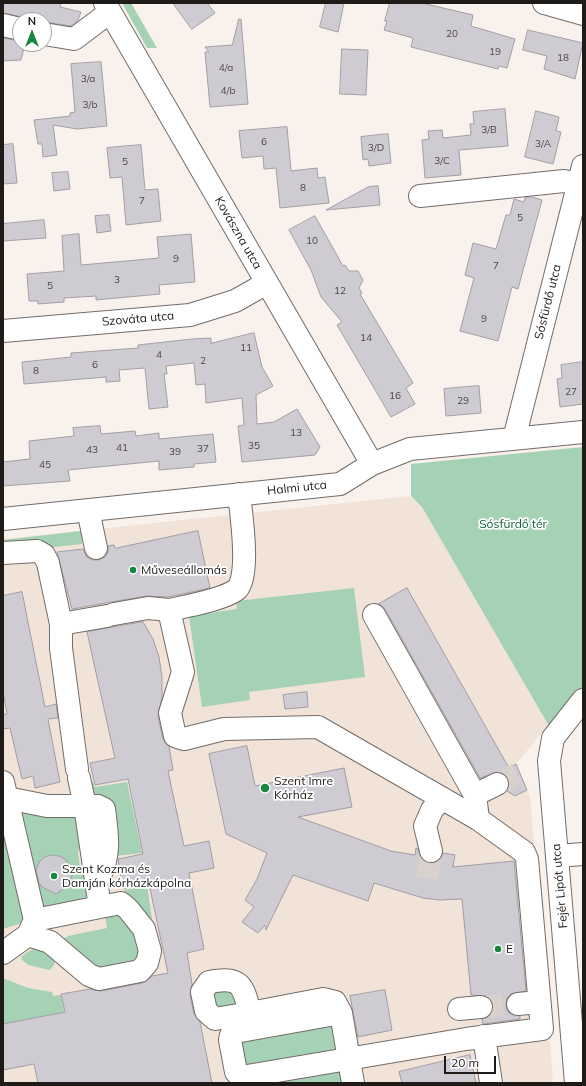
<!DOCTYPE html>
<meta charset="utf-8">
<style>
body{margin:0}
#map{position:relative;width:586px;height:1086px;overflow:hidden;background:#f9f1ec;font-family:Mulish,sans-serif}
canvas{display:block}
.frame{position:absolute;inset:0;border:4px solid #1e1b19;pointer-events:none}
.north{position:absolute;left:12px;top:12px;width:40px;height:40px;box-sizing:border-box;background:#fff;border:1px solid #a5a4a3;border-radius:50%;rotate:0deg;font-size:11px;font-weight:700;line-height:16px;text-align:center;color:#1e1b19}
.north::after{content:'';display:block;margin:auto;width:14px;height:18px;background:#18873e;clip-path:polygon(50% 0,100% 100%,50% 72%,0 100%)}
.scale{position:absolute;left:444px;top:1056px;width:52px;height:18px;box-sizing:border-box;border:2px solid #1e1b19;border-top:0;padding-left:5px;font-size:12px;line-height:14px;white-space:nowrap;color:#1e1b19;-webkit-text-stroke:3px #fff;paint-order:stroke}
</style>
<div id="map">
<canvas width="586" height="1086"></canvas>
<div class="frame"></div>
<div class="north">N</div>
<div class="scale">20 m</div>
</div>
<script>
const g = document.querySelector('canvas').getContext('2d');
g.lineJoin = 'round';
function fill(path, color) { g.fillStyle = color; g.fill(path, 'evenodd'); }
function trace(path, color, width, dash) { g.strokeStyle = color; g.lineWidth = width; g.lineCap = dash ? 'butt' : 'round'; g.setLineDash(dash || []); g.stroke(path); }
function label(font, color, halo, rows, align = 'center') {
  g.font = font + ' Mulish,sans-serif'; g.lineWidth = 3.5; g.setLineDash([]); g.textBaseline = 'middle'; g.strokeStyle = halo; g.fillStyle = color; for (const [text, x, y, turn = 0] of rows) {
    g.save(); g.translate(x, y); g.rotate((+turn || 0) * Math.PI / 180); g.textAlign = isNaN(turn) ? turn : align; if (halo) g.strokeText(text, 0, 0); g.fillText(text, 0, 0); g.restore();
  }
}
fill(new Path2D(`
 M410 496 422 507 548 725 516 764 530 796 553 1083H3V539Z`), '#f2e3d9');
fill(new Path2D(`
 M122 3H131L157 48H147Z
 M583 447V687L550 728 422 507 411 496V464Z
 M81 531 82 544 45 548 3 547V540Z
 M354 588 365 677 249 692 250 700 202 707 189 616 237 609 236 601Z
 M90 782H93L95 787 127 782 142 853 114 856Z
 M3 808 26 918 22 923 3 929Z
 M18 809 79 813 83 842 78 851 80 868 87 873 89 889 84 901 43 909Z
 M147 885 152 918 148 920 134 900 124 890Z
 M115 915 124 917 144 948 136 964 101 971 63 939 68 936 107 928 105 916Z
 M34 948H40L56 958 54 965 50 970 28 965 21 959 22 956Z
 M3 978 28 988 52 992 53 996 61 995 64 1012 3 1024Z
 M230 985 239 1004 215 1010 212 989Z
 M333 1026 338 1050 245 1068 239 1045 243 1040Z
 M342 1071 346 1083H268Z`), '#a5d1b4');
const building = new Path2D(`
 M3 3H61L60 7 81 12 78 20 71 26 44 22V20H29L23 17 3 13Z
 M173 3H207L215 13 192 29Z
 M326 3H344L338 32 320 27Z
 M390 3H422L473 15 471 26 515 39 507 68 499 66 498 69 411 47 413 38 384 30 387 21H385Z
 M239 19H241L248 104 210 107 205 52H209L205 47 232 45Z
 M528 30 583 43 575 79 544 69 547 56 523 50Z
 M3 38 20 41V44H25L21 60 3 61Z
 M342 49 368 50 366 95 340 94Z
 M101 62 107 126 77 129 53 125 57 155 43 157 42 144H38L34 120 70 116V113L75 112 71 64Z
 M505 109 508 146 459 150 461 175 425 178 422 140 429 139 428 131 442 130 443 138 471 135 470 124H474L473 112Z
 M536 111 559 117 556 131 561 132 553 164 525 157Z
 M287 127 291 171 317 168 318 178 325 177 329 203 280 208 276 168 264 169 263 156 242 158 239 131Z
 M388 134 391 163 369 166 368 159 363 160 361 137Z
 M13 144 17 183 3 184V145Z
 M141 145 145 190 158 189 161 221 126 225 122 177 110 178 107 148Z
 M68 172 70 189 54 191 52 173Z
 M378 186 380 205 326 210 368 187Z
 M532 197 542 200 518 289 512 287 498 341 460 331 474 278 465 275 473 243 496 249 506 215H510L514 199 524 202 525 198Z
 M109 215 111 231 97 233 95 216Z
 M315 216 343 266 345 265 349 271H358L363 280 359 288 362 293 360 294 413 383 406 388 415 404 391 417 337 325 342 322 321 297 311 270 289 230Z
 M44 220 46 238 3 241V224Z
 M79 234 81 265 159 258 157 237 191 234 195 282 159 285 160 294 96 300V296L64 298V302L38 304V301H29L27 274 64 271 62 236Z
 M254 333 262 367 273 386 256 395 257 424 274 422 297 409 320 447 315 455 242 462 238 426 244 425 242 398 206 403 205 384 196 385 194 363 166 366 167 374H164L168 407 149 409 145 368 119 370 120 381 106 382V377L24 384 22 362 71 357V353L138 348V345L192 339 211 338V343Z
 M583 362V404L560 407 557 379 562 378 561 365Z
 M479 386 481 413 446 416 444 389Z
 M100 426 101 434 135 431 136 436 159 433V439L213 434 216 462 194 464V467L159 470V461L68 470 70 481 3 486V462L30 459 29 441 74 436 73 428Z
 M198 531 210 588 168 597 146 596 72 609 57 552 83 549 87 557 92 560H98L105 557 108 552V546L114 545 115 548Z
 M407 588 509 768 516 764 527 790 515 796 507 791 509 785 508 779 504 774 498 772 480 778 385 609 379 604Z
 M22 592 45 707 56 704 58 718 48 719 60 782 35 788 33 776 22 779 10 728 3 729V715L7 714 3 691V596Z
 M143 622 153 639 159 657 162 677V697L158 716 163 739 169 746 173 770 168 771 184 846 209 841 214 868 189 873 204 949 187 953 192 984 190 995 194 1014 200 1022 212 1083H38L34 1064 3 1070V1024L65 1012 61 994 90 989 101 991 142 983 152 976 168 973 149 884 123 889 118 859 143 854 128 779 95 785 90 763 115 758 87 632Z
 M307 692 308 707 285 709 283 695Z
 M247 746 255 786 344 768 352 807 298 817 391 851 415 855 416 848 418 849 422 859 428 863H434L439 860 443 853 455 855 453 867 514 861 526 991 511 994 507 998 506 1005 508 1012 513 1015 520 1016V1019L483 1024 482 1019 488 1017 492 1013 493 1005 491 1000 486 996 471 995 462 899 439 900 423 898 374 883 368 901 293 875 266 930 265 925 258 933 242 922 254 907 245 900 257 879 267 853 226 834 209 754Z
 M52 855 59 856 65 859 72 871 71 878 68 885 56 894 42 887 39 883 36 870 40 861 45 857Z
 M385 990 392 1030 358 1037 350 996Z
 M470 1055 476 1083H402L399 1072Z`);
fill(building, '#cfcbd3');
trace(building, '#a19ea5', 1);
trace(new Path2D(`
 M497 784 520 772
 M427 878 431 851
 M481 1007 518 1004`), '#d8d1cc', 22, [22, 11]);
const minor = new Path2D(`
 M105 3 372 464
 M544 3 583 14
 M3 25 20 29
 M44 34 74 39 110 12
 M420 196 564 181 578 184
 M3 331 190 315 235 301 267 283
 M514 439 583 166
 M239 494C241 512 251 579 236 590 222 600 187 606 169 610L183 672 170 713 175 736 184 739 224 729 318 727 478 819 524 852 527 859 542 1029 466 1039 247 1076H240L236 1072 230 1040 231 1035 235 1032 341 1013
 M88 510 96 548
 M3 519 340 484 372 464 410 449 583 432
 M3 553 37 551 44 555 48 563 61 624V648L77 769
 M114 614 148 608 169 610
 M374 615 475 795 478 819
 M61 624 107 616
 M79 778 85 806H98L104 809C107 833 111 855 99 877
 M3 782 35 920
 M475 795 497 784
 M431 851 425 826 432 810 442 798
 M557 856 583 854
 M28 935 50 942 89 975 99 979 140 971 147 963 150 951 144 929 128 909 121 903 100 907
 M3 953 28 935 35 920 100 907 85 806H47L7 798
 M518 1004 539 1002
 M459 1009 481 1007
 M250 1013 215 1019 206 1011 202 992 209 982C241 976 243 985 250 1013L323 999 335 1002 341 1013 353 1083
 M484 1036 491 1083
 M576 1083 549 761 553 738 583 700`);
trace(minor, '#736c68', 24);
trace(minor, '#fff', 22);
for (const [x, y, r, color] of [
 [133,570,4,"#18873e"],
 [265,788,5,"#18873e"],
 [54,876,4,"#18873e"],
 [498,949,4,"#18873e"]
]) { const dot = new Path2D(); dot.arc(x, y, r, 0, 2 * Math.PI); g.fillStyle = color; g.fill(dot); trace(dot, '#fff', 1.5); }
label('10px', '#4a4748', null, [
 ["20",452,34],
 ["19",495,52],
 ["18",563,58],
 ["4/a",226,68],
 ["3/a",88,79],
 ["4/b",228,91],
 ["3/b",90,105],
 ["3/B",489,130],
 ["6",264,142],
 ["3/A",543,144],
 ["3/D",376,148],
 ["3/C",442,161],
 ["5",125,162],
 ["8",303,188],
 ["7",142,201],
 ["5",520,218],
 ["10",312,241],
 ["9",176,259],
 ["7",496,266],
 ["3",117,280],
 ["5",50,286],
 ["12",340,291],
 ["9",484,319],
 ["14",366,338],
 ["11",246,348],
 ["4",159,355],
 ["2",203,361],
 ["6",95,365],
 ["8",36,371],
 ["27",571,392],
 ["16",395,396],
 ["29",463,401],
 ["13",296,433],
 ["35",254,446],
 ["41",122,448],
 ["37",203,449],
 ["43",92,450],
 ["39",175,452],
 ["45",45,465]
]);
label('12px', '#1e1b19', '#fff', [
 ["Kovászna utca",238,233,60],
 ["Sósfürdő utca",548,302,-76],
 ["Szováta utca",138,319,-5],
 ["Halmi utca",297,488,-6],
 ["Fejér Lipót utca",560,886,-95]
]);
label('12px', '#11653b', '#fff', [
 ["Sósfürdő tér",513,524]
]);
label('12px', '#1e1b19', '#fff', [
 ["Műveseállomás",141,570],
 ["Szent Imre",274,781],
 ["Kórház",274,795],
 ["Szent Kozma és",62,869],
 ["Damján kórházkápolna",62,883],
 ["E",506,949]
], 'left');
</script>
